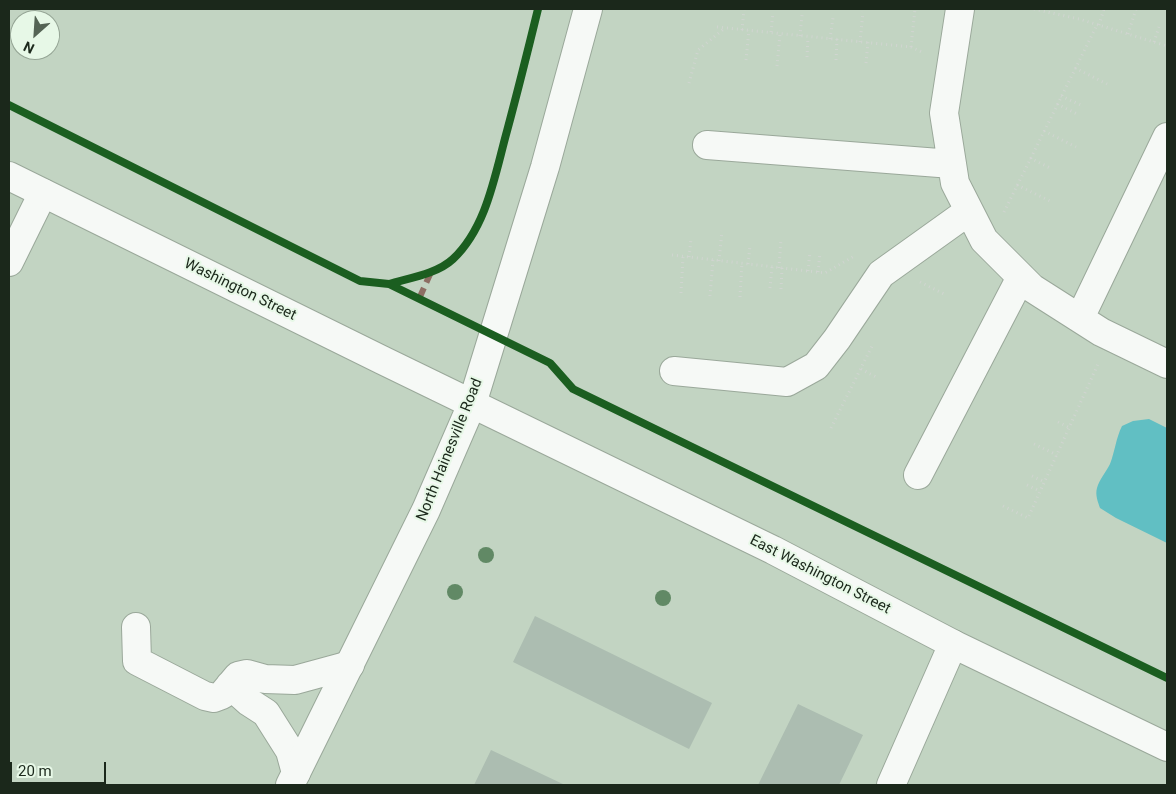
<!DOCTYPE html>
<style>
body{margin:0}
#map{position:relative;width:1176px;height:794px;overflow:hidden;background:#c2d4c2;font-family:Roboto,sans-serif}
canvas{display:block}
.frame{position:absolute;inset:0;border:10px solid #1b281b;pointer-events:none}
.north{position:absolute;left:10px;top:10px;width:50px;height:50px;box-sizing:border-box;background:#e7f8e7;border:1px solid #95a595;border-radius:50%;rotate:206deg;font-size:14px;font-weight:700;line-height:20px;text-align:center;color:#1b281b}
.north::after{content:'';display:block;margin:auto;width:18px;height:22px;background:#556455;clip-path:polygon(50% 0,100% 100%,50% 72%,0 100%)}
.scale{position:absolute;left:10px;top:762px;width:96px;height:22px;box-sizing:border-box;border:2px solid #1b281b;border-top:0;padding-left:6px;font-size:15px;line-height:18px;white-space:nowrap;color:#1b281b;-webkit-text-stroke:4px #e7f8e7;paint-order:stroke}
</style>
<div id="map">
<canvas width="1176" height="794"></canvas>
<div class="frame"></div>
<div class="north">N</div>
<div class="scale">20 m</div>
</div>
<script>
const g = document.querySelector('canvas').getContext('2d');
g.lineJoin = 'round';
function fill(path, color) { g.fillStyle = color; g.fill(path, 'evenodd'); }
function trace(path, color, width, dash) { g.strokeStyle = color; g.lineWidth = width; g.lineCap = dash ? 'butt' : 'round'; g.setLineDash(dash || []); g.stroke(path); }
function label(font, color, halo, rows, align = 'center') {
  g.font = font + ' Roboto,sans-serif'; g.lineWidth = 4; g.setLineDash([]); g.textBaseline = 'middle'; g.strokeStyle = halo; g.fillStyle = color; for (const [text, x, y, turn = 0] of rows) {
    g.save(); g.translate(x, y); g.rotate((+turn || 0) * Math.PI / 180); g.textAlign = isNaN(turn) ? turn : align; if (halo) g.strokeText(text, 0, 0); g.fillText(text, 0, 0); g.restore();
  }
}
fill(new Path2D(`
 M1149 419 1167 428V543L1116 518 1100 508C1098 502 1095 495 1097 488 1099 480 1106 472 1110 464 1115 451 1116 438 1122 426L1133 421Z`), '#61bfc3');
fill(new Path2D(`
 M535 616 712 703 689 749 513 662Z
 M798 704 863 735 839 785H758Z
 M491 750 565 785H474Z`), '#acbdb1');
const minor = new Path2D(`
 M960 9 944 113 955 183 984 240 1032 288 1101 332 1167 364
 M707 145 952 164
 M9 262 43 193
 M1080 318 1167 137
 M674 371 787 382 816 366 837 339 881 274 969 211
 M918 475 1021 277
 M136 627 137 661 205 696 214 698 222 695 238 676 247 674 265 679 295 680 350 665
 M230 685 249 702 266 713 290 751 296 773
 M891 785 953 644`);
const major = new Path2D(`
 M9 176 382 360 773 550 953 644 1167 747
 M290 785 426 510 472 404 545 167 588 9`);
trace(minor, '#9aa89a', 30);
trace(major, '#9aa89a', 30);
trace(new Path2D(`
 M1034 9 1079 19 1167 46
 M1099 25 1104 9
 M717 27 911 47 924 53
 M742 30 744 9
 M771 32 773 13
 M1128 34 1136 9
 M800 36 802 15
 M830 39 833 18
 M860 42 863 12
 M1154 42 1159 27
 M911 47 915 9
 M807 57 808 37
 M746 60 749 30
 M836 60 837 39
 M866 63 868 42
 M777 66 780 34
 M1075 68 1107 84
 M689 83 698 50 725 28
 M1061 96 1083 106
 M1057 104 1079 115
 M1044 131 1076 147
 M1030 158 1052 169
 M1017 185 1050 201
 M1004 212 1097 25
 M672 255 825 273 856 255
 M689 257 691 239
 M719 261 722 231
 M748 264 750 246
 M779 268 781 239
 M808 271 810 252
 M818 272 820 253
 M920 282 944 294
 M770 288 772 267
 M781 289 782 268
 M681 293 683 257
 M710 296 713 260
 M740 297 742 263
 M861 369 876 377
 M1058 422 1070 428
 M831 428 872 346
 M1034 444 1057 455
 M1032 476 1045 482
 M1027 485 1040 491
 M1003 506 1028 518 1098 364`), '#d0d5d0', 3, [1, 4]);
trace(minor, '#f6f9f6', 28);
trace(major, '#f6f9f6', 28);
trace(new Path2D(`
 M419 299 431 272`), '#8d6e63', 6, [12, 6]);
trace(new Path2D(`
 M9 105 360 281 389 284 550 363 573 389 1167 678
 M389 284C409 278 437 274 453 259 487 227 495 174 507 131 518 90 528 50 538 9`), '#1b5e20', 8);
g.fillStyle = '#618965';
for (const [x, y] of [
 [486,555],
 [455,592],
 [663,598]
]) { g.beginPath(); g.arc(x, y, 8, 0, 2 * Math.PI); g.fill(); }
label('15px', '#1b281b', '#e7f8e7', [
 ["Washington Street",240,290,26],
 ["North Hainesville Road",450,450,-68],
 ["East Washington Street",820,575,27]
]);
</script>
